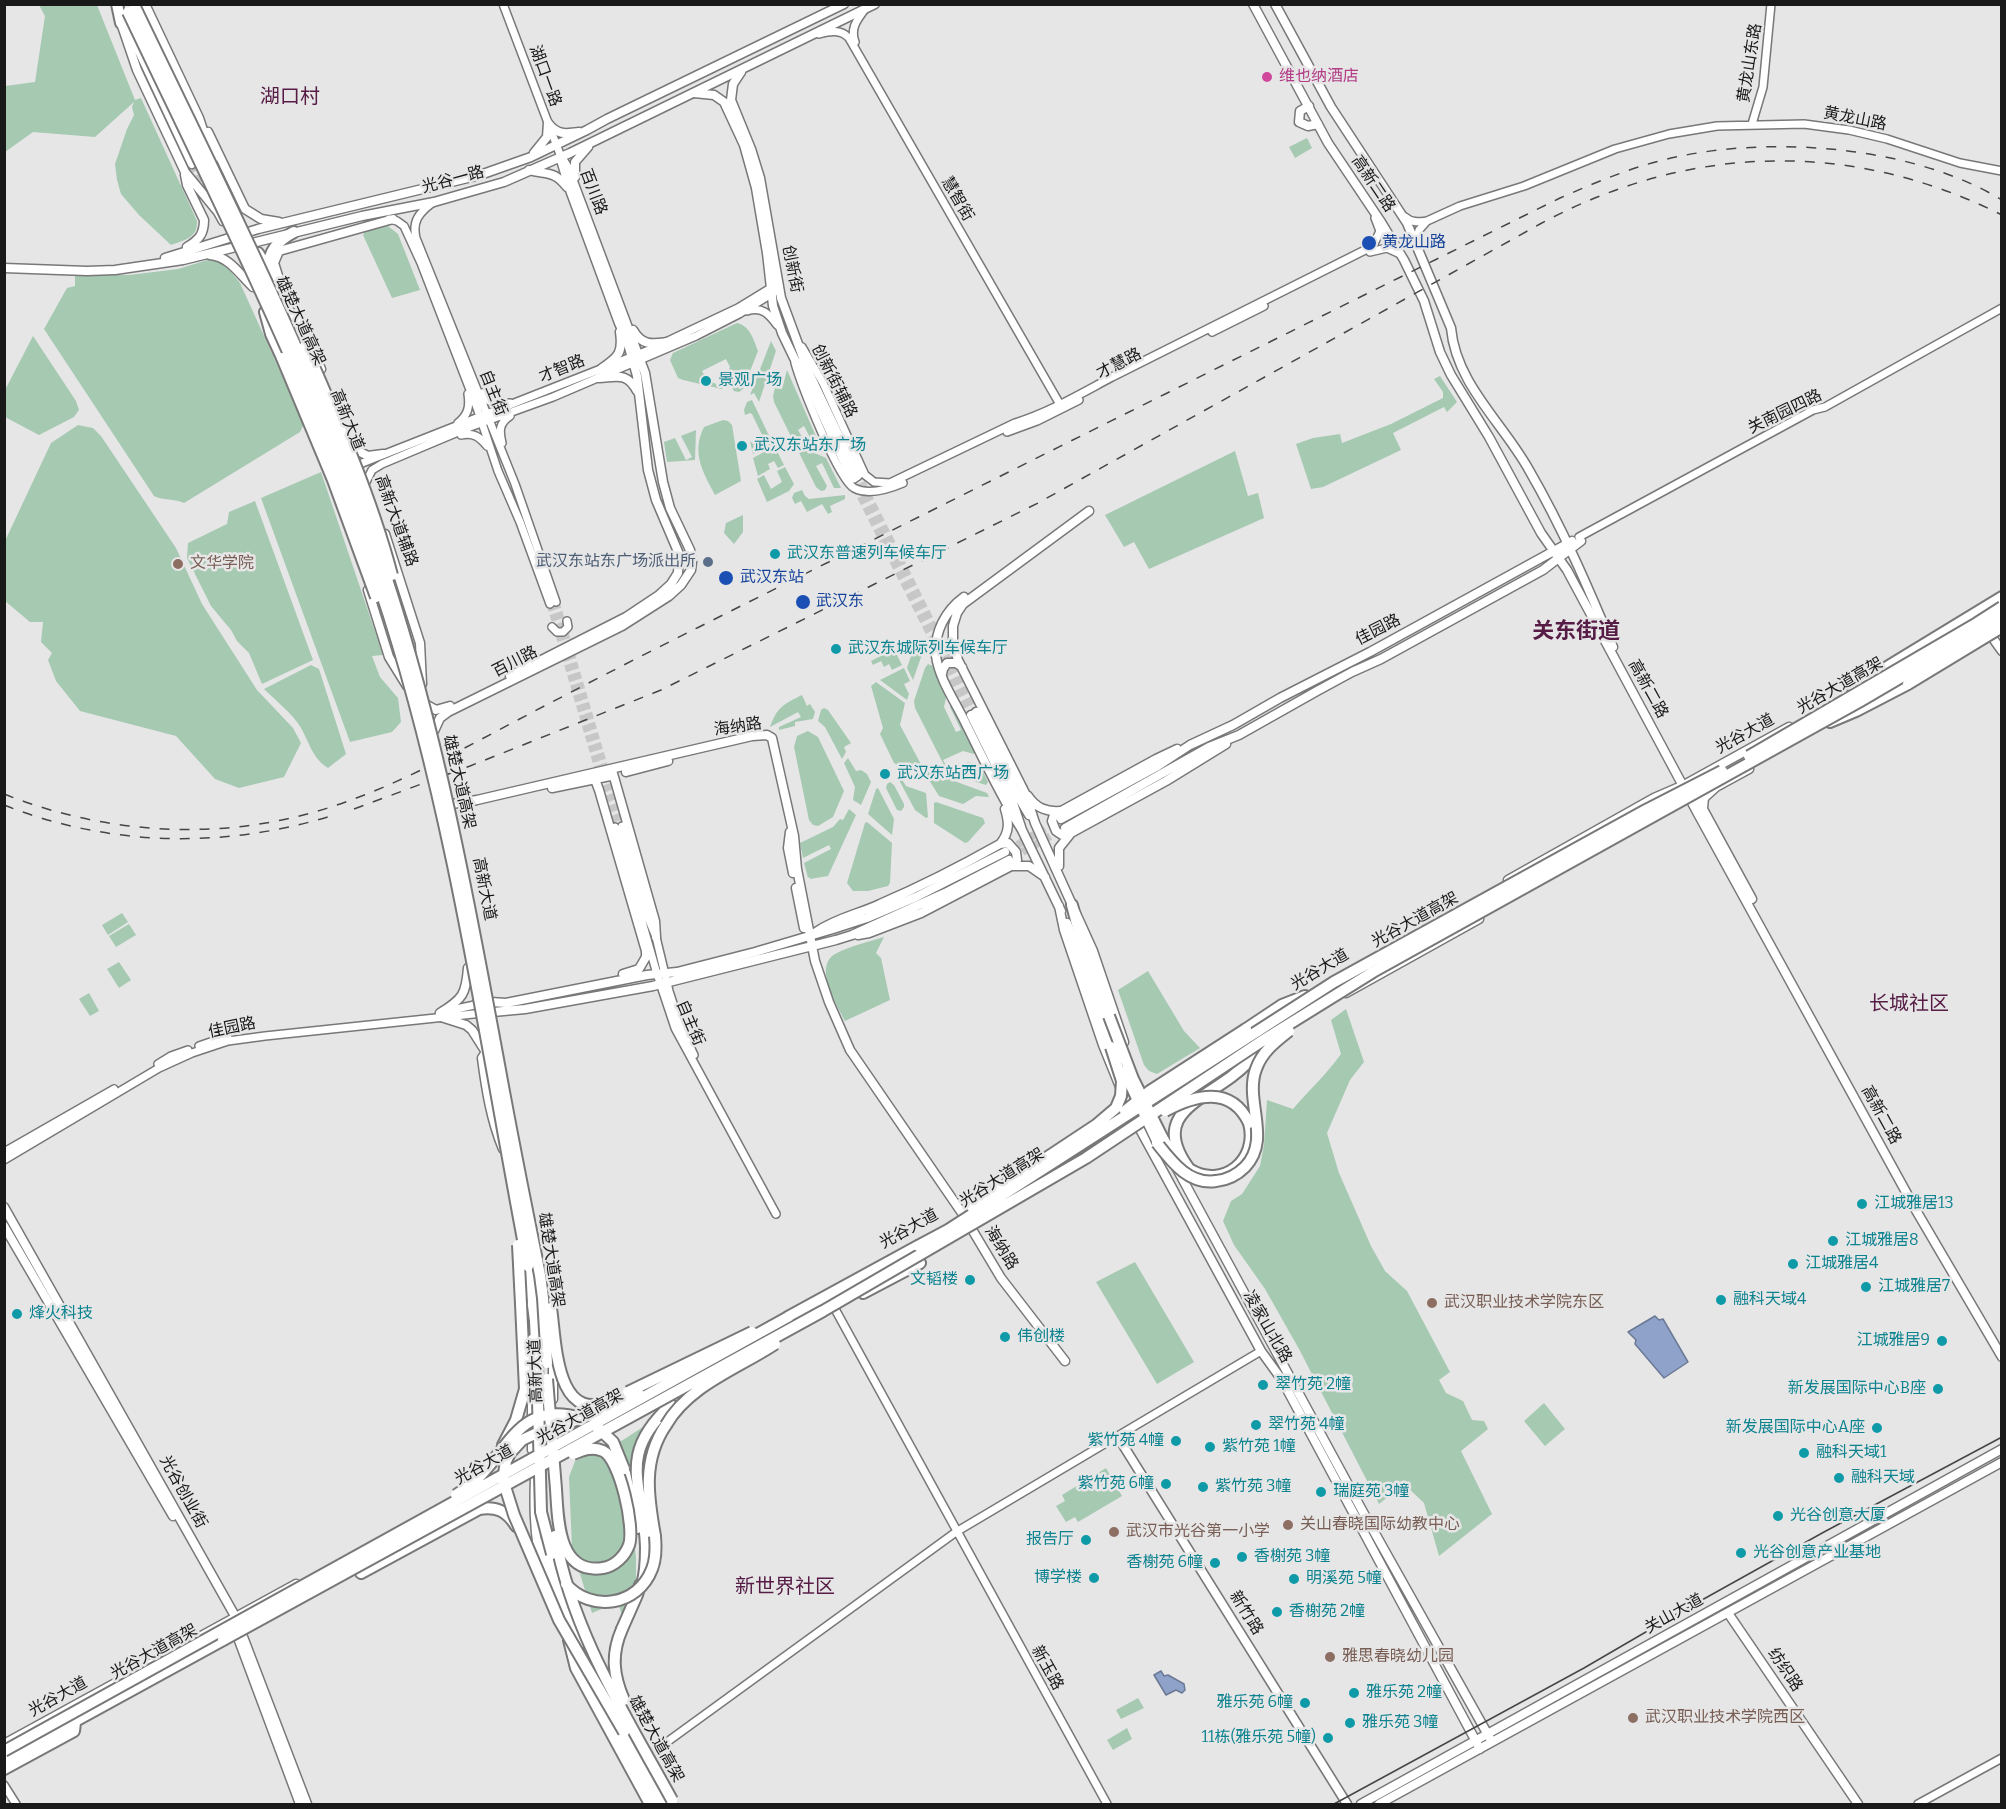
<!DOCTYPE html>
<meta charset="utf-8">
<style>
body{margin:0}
#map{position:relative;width:2006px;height:1809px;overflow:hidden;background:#e6e6e7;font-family:Bitter,serif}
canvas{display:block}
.frame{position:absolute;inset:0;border:6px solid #19191a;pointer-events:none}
</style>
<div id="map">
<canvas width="2006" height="1809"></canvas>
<div class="frame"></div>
</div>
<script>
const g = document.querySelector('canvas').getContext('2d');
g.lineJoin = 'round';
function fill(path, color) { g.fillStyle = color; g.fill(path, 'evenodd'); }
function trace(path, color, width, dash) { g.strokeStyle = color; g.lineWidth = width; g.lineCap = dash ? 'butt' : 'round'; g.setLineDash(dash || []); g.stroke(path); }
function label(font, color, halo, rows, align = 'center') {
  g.font = font + ' Bitter,"Noto Sans SC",serif'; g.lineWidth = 5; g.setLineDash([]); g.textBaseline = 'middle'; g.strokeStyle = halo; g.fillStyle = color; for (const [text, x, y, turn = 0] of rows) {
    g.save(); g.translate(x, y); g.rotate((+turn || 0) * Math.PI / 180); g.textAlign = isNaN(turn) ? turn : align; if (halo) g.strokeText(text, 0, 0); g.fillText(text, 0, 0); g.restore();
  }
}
fill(new Path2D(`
 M39 5H97L135 100 141 98 197 221C198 238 184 240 171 245L139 215 121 194 117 180 115 164 127 129 134 115 132 107 134 102 95 137 33 132 5 152V86L35 82 45 16Z
 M1307 138 1312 148 1295 158 1289 147Z
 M388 226 398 234 420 290 392 298 363 235 365 231Z
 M211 259 225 264 240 283 304 424 300 432 184 503C173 498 164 501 154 496L44 329 67 288 75 286V275H129L178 269Z
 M737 323C750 326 754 340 758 351L743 389 739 392 734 391 726 377 730 367 726 359 702 371 707 380 723 387 722 389 683 380 678 378 670 360 673 353Z
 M33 336 76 401 79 410 74 417 39 435 5 417V390Z
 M771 341 776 351 759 402 754 393 750 395Z
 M787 370 822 450 815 447 804 426 798 430 810 451 826 458 841 488H834L822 463 816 466 827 486 825 490 821 491 816 487 774 402 773 396 775 388 782 389Z
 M1440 376 1457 402 1447 412 1444 407 1393 433 1401 450 1323 487 1311 489 1296 444 1313 438 1340 434 1342 443 1391 424 1443 398V392L1434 379Z
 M752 400 773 444 753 454 750 441 753 444 763 437 752 414 750 413 745 415 744 410 747 402Z
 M723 420 728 421 732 425 741 481 715 495C703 472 691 453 704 427Z
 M78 425 93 428 101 436 176 548 202 604 257 690 293 728 301 743 284 777 239 788 215 779 176 736 80 711 56 681 48 660 52 653 41 642 43 622H30L5 601V541L51 443Z
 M696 430 695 460 667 462 664 442 675 438 686 460 692 457 681 436Z
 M773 447 776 449 784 465 778 468 774 461 768 464 770 469 758 476 753 458Z
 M1235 451 1248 496 1258 493 1264 518 1149 569 1134 542 1124 547 1105 515Z
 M785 467 794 484 789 491 767 502 757 479 764 475 771 489 782 482 777 471Z
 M321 472 383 655 372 656 380 677 398 698 401 722 392 732 350 742 261 498Z
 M802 490 805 496 809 499 845 495V499L830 506 832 512 828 514 822 504 807 512 801 501 795 504 792 498 794 493Z
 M255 501 313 660 262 684 249 653 237 641 231 630 211 606 187 558 188 543 227 524 229 512Z
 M743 515V532L734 544 724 533 726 523Z
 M915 644 925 646 913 680 907 668Z
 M894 649 902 665 892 670 889 664 884 667 881 661 873 665 871 661Z
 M928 664 933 666 947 693 944 707 956 732 961 730 950 707 951 703 976 751 974 754 963 751 943 760 949 771 968 762 979 764 988 782 986 785 948 773 915 708 914 701 925 668Z
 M311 665 319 669 346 754 328 768C310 757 309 738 297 722 288 710 275 700 264 689Z
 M904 668 910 681 904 684 909 694 907 700 880 680Z
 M876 682 905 703 900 725 924 770 987 793 989 797 976 796 963 804 939 796 921 767 906 774 903 768 894 763 880 734 883 728 871 686Z
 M802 695 807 706 810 704 815 712 813 719 795 722V726L779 730V727L801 717 798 712 770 727C777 707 784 704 802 695Z
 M824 708 828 710 851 743 844 747 846 752 842 759 825 727 818 721 821 710Z
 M808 731 818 737 844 791 833 817 818 826 813 825 809 820 794 747 797 736Z
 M848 758 856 771 861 770 867 774 871 782 861 805 853 800 855 787 844 763Z
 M898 778H901L906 786 926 793 928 817 926 818 915 810Z
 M890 782 894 785 904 804V807L901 811 897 810 886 788 887 784Z
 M878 788 894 819 892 835 868 814 876 789Z
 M936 802 983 818 985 823 968 842 965 843 934 823V803Z
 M849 809 856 815 828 876 810 879V877L808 878 804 863 831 849 829 845 803 858 800 843 833 827 840 819 843 820Z
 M867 822 892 843 890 883 888 886 868 891H853L847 883 865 823Z
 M122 913 128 922 108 935 102 925Z
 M129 924 136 935 116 947 109 936Z
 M884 937 876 953 881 958 890 1000 845 1021C837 1005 813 967 835 954 849 946 868 942 884 937Z
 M119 962 131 980 119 988 107 969Z
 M1148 971 1184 1031 1200 1048 1157 1074 1149 1071 1144 1065 1118 990Z
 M89 993 99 1011 90 1016 79 999Z
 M1346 1009 1364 1062 1350 1080 1327 1133 1339 1173 1371 1246 1385 1271 1407 1291 1450 1372 1439 1380 1446 1393 1463 1401 1472 1420 1484 1421 1488 1429 1461 1451 1492 1514 1439 1556 1424 1503 1404 1484 1379 1504 1299 1349 1265 1289 1234 1245 1223 1221 1231 1201 1242 1194 1260 1166 1264 1145 1267 1100 1293 1109C1309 1090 1327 1074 1341 1054L1331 1020Z
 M1135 1262 1194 1362 1157 1384 1096 1282Z
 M1544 1403 1565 1429 1545 1446 1524 1421Z
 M649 1423 653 1431 640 1478 632 1526 636 1557V1585L623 1619 618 1602 592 1613 572 1548 569 1477 575 1461 623 1440Z
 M1106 1468 1122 1496 1078 1522 1075 1517 1066 1522 1056 1506 1065 1501 1062 1495Z
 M1138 1698 1144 1708 1121 1719 1116 1710Z
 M1127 1728 1132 1739 1113 1750 1107 1740Z`), '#a6c9b2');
const water = new Path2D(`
 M1655 1316 1659 1320 1663 1319 1688 1362 1664 1378 1635 1344 1636 1340 1628 1332Z
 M1161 1671 1164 1676 1168 1675 1184 1684 1185 1690 1182 1693 1176 1690 1166 1695 1154 1675Z`);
fill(water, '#8ea2ca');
trace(water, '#6b7995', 1.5);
trace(new Path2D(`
 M556 602 622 826
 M550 604 615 827`), '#c7c7c8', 7, [7, 3.5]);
trace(new Path2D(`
 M192 164 205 194
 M856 472 976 712
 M850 475 971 715
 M1007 851 1058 821
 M1012 858 1061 830`), '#c7c7c8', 8, [8, 4]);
const minor = new Path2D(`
 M503 4 561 157
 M819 34C830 31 841 29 849 38L1062 408
 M855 42C850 28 857 20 865 9
 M1752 124 1763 87 1771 4
 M432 203C419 213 412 221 416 238L515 484 556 602
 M1405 217C1412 223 1418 222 1427 221
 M389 219 397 221 404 226 421 263 477 408 498 471 520 522 550 604
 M1416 242 1419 230 1427 221 1460 206 1524 186 1615 149 1669 134 1717 126 1804 124 1849 130 1887 139 1960 163 2002 171
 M1370 252 1387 248 1398 253
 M747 311C762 306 769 314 777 325
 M1212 332 1264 306
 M802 347 823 383 865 475 874 482 890 483 1015 423C1050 412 1080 394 1112 377L1373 246 1380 231 1375 218
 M795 363C801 384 838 479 854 488 869 496 889 489 903 483
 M482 393C488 405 498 404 510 403
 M458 423C468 415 470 407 468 394
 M1007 432 1037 421 1079 400
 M461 435C473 432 480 437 487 446
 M502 443C499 431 499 423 510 416
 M352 467 649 350 738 308 774 286
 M846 478 850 480C857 479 860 476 862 469
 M366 482 372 470 382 464 470 427 553 397 696 336 739 314 776 291
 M1579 537 1813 410 1825 407 2002 308
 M552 627 557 632H563L568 627 567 621
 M622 826 646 913 656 937 669 991 681 1028 694 1055
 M615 827 657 974 675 1028 776 1214
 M442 1012 484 1003
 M199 1046 219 1039 228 1038
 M158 1064 171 1056 188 1050
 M4 1152 114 1089
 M4 1160 159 1068 192 1053 228 1041 265 1036 483 1013
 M835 1309 1107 1804
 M667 1742 956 1532 1261 1351
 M4 1785 16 1804
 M1918 1804 2002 1758`);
const major = new Path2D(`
 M145 4 199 118 213 160
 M1253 4 1328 143 1381 222 1404 260 1424 301 1440 352 1451 375 1489 437 1541 533 1567 570 1697 812 1917 1212 2002 1357
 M1275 4 1331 107 1407 223 1451 328C1456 384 1503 423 1529 470 1562 527 1588 587 1613 647
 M121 23 137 70 185 172 218 212 223 221
 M124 26 131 34 192 164
 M741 72 733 84 731 100 751 149 760 178 781 298 808 371 856 472
 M694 93 714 95 724 102 744 145 756 188 767 253 773 306 782 333 795 360 803 372 850 475
 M1309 106 1300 111 1299 122 1308 126 1318 124
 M548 123C557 135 565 134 579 132
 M208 132 245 209 261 219 279 222
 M534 153 547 137 548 123
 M529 170C546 175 554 170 567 187
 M185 175 187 185 204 220C204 234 199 240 187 247
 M575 177V162L588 147
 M210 255C230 257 239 274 253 287
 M165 258 258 229 480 175 531 157 587 130 607 119 844 4
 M4 268 87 271 115 270 183 260 362 216 434 202 504 182 570 153 875 4
 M279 279 274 263 279 251 393 219
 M296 315 321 369
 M633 330C642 346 652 344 668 342
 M602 368C619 357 623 352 620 332
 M599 378C617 377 627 372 637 391
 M354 449 368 456 383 454
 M1089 511 963 604 957 613 953 626V643L958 660 1026 795 1035 823 1093 951 1124 1042
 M385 534 420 643 422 684
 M368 590 389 657 407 686
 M964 597C945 611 934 632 936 656 939 678 954 700 964 720 983 758 999 793 1022 830
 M1987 630 2002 651
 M942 674 943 669 947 663H956L962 667
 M510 676 626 617 659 595 671 584 678 573 679 554 656 500 648 470 637 376 628 344 619 323 570 190 561 160
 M427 705 436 710 450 706
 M976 712 1015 791 1029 815
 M971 715 1010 794 1022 830 1061 911
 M434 731 440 718 448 712 622 626 669 596 681 585 691 570 692 562 690 550 670 508 663 482 645 373 577 192 568 168 561 157
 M1177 749 1156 759 1054 815 1052 821 1056 831 1062 835 1071 833 1166 781 1226 744
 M612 770 655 921 656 937
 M626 772 668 761
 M593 774 599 790 646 951V957L639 969 623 974
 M1716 787 1749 769
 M552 788 610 776
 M1692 789 1752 899
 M1028 796C1036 808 1046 812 1060 811
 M452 804 477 800 752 736 767 735 772 738 794 836 797 869 815 961 829 1002 850 1050 964 1216 1001 1278 1065 1361
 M1703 808 1704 798 1716 787
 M1061 819 1158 766 1190 745 1233 725 1280 698 1370 652 1572 541
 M1065 828 1209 747 1239 735 1317 691 1352 672 1381 659 1543 570 1581 541
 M790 832 788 848 793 873
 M1000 844 1008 843 1016 852 1017 860 1011 866
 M1059 866V848L1071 833
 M1508 880 1654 798 1684 785 1789 727
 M796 888 804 928
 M1059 906 1064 930 1103 1045 1129 1109 1261 1351 1282 1380 1480 1749
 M1067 923 1080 954 1111 1047
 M816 932C836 918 859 914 880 904 922 886 961 866 1000 844 1010 832 1009 822 1005 809
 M858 935 869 933 921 913 1011 866H1029L1045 877
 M1346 993 1479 919
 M491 1002 506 1003 647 975 677 972 755 952 833 929 867 918 916 897 1005 852
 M493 1012 525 1009 653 986 836 940 852 935 945 893 1009 860
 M440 1013C463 999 466 994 468 968
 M441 1017 466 1025 472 1030 486 1052 482 1058C486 1089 491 1120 503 1149
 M1176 1167 1363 1512 1492 1742
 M4 1207 235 1616 307 1804
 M4 1226 173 1516
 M532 1339V1450L536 1453C534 1493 532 1536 544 1575
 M553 1399V1355
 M1118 1437 1347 1804
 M1728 1613 1858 1804
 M234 1627 300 1804
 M604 1707 657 1804
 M4 1744 296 1584
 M1361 1804 2002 1449
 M1379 1804 2002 1462`);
const highway = new Path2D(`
 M117 4 121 23
 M258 253 270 272 305 346
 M269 272C267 252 277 241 294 232
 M265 312 271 334 282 358
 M1853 692 1865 681 1892 664 2002 597
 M1830 722 1856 711 1908 684
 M1072 905 1077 924 1109 1016
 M1246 1029 1282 1005 1305 996
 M1162 1137C1169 1150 1177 1161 1189 1169 1223 1190 1259 1160 1249 1123
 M1190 1170C1151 1118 1194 1104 1231 1077 1246 1066 1256 1055 1266 1040
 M528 1266 535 1321 537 1364
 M863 1293 920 1263
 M788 1317 918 1246
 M503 1445 516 1420 525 1389 521 1304
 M625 1473 637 1528
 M655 1536C648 1497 642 1460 666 1425
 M545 1541 551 1571 578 1646
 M361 1573 479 1509C496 1506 507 1511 516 1526
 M642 1584C646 1572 646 1559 646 1547 644 1485 615 1456 671 1405
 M622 1629 637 1595 640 1585
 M569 1640 576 1668 650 1804
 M621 1726 664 1804
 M4 1760 223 1640
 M4 1769 74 1731 75 1723`);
trace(minor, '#787879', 10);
trace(major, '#787879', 11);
trace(highway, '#787879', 14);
trace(minor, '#fff', 7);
trace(major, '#fff', 8);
trace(highway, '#fff', 10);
trace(new Path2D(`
 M1334 1804 1584 1668 1675 1615 1824 1532 2002 1437`), '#464647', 1.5);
trace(new Path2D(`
 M4 794C92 829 189 839 282 820 359 804 427 768 495 732 561 697 627 663 693 630 982 485 1271 341 1560 198 1599 181 1639 164 1681 156 1779 136 1915 147 2002 200
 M4 805C110 847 226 849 334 815
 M354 809 470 766 661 690 1038 503 1540 224C1688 144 1850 139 2002 215`), '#464647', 1.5, [10, 10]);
const majorBridge = new Path2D(`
 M1123 1071 1157 1143`);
const highwayBridge = new Path2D(`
 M135 7C224 193 319 377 385 573 442 745 472 919 505 1097 516 1156 528 1216 540 1275L543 1298 547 1363
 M128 12C222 210 323 406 389 616 456 828 486 1048 528 1266
 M305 346C338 421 371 496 392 575
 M282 358 333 480 376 597
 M1908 684 2002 627
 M1749 756 1977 623 2002 607
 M1109 1016 1133 1079 1162 1137
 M1125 1111 1150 1091 1246 1029
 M1165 1111C1195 1095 1231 1085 1249 1123
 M1157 1143C1172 1162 1189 1185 1216 1181 1227 1180 1237 1175 1245 1167 1272 1139 1244 1101 1256 1069 1262 1052 1275 1042 1289 1031
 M972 1207 1096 1125 1116 1108 1121 1096 1122 1081 1111 1047
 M518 1245 521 1304
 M918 1246 948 1230 1334 982 1646 810 1722 771
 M551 1308C556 1340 555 1427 612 1400
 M537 1364 541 1512 552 1554
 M547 1379C550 1416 553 1453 556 1489 558 1520 558 1575 603 1568 615 1566 625 1556 629 1545 635 1528 620 1459 603 1451 593 1446 583 1450 573 1454
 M628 1392 752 1332
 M666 1425C689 1385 739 1368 775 1344
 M597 1427 613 1442 624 1469
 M456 1495C465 1489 474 1483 481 1475 513 1440 524 1402 581 1418
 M555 1536C573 1634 625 1714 672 1800
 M566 1584C591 1613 638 1606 652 1569 656 1559 656 1547 655 1536
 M622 1629C611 1654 613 1675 624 1700
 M223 1640 823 1311 1086 1158 1265 1039 1373 972 1859 702 2002 618
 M624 1732 559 1620 514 1515 503 1480 506 1461 510 1453 522 1440 537 1433 600 1412 639 1394
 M4 1751 788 1317`);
trace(majorBridge, '#787879', 11, []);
trace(highwayBridge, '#787879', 14, []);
trace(majorBridge, '#fff', 8);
trace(highwayBridge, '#fff', 10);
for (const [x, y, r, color] of [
 [1267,77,6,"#d1479c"],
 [1369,243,8,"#1a4fb4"],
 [706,381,6,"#0f9aa8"],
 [742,446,6,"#0f9aa8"],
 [775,554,6,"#0f9aa8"],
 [708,562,6,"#5c6f8a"],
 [178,564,6,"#8d6e63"],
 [726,578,8,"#1a4fb4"],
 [803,602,8,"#1a4fb4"],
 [836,649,6,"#0f9aa8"],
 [885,774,6,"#0f9aa8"],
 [1862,1204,6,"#0f9aa8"],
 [1833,1241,6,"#0f9aa8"],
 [1793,1264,6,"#0f9aa8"],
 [970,1280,6,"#0f9aa8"],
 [1866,1287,6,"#0f9aa8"],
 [1721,1300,6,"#0f9aa8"],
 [1432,1303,6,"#8d6e63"],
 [17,1314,6,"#0f9aa8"],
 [1005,1337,6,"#0f9aa8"],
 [1942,1341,6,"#0f9aa8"],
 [1263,1385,6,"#0f9aa8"],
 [1938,1389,6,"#0f9aa8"],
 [1256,1425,6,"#0f9aa8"],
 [1877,1428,6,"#0f9aa8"],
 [1176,1441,6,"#0f9aa8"],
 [1210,1447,6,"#0f9aa8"],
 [1804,1453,6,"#0f9aa8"],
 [1839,1478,6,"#0f9aa8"],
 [1166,1484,6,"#0f9aa8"],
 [1203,1487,6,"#0f9aa8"],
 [1321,1492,6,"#0f9aa8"],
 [1778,1516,6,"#0f9aa8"],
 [1288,1525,6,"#8d6e63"],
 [1114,1532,6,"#8d6e63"],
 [1086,1540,6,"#0f9aa8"],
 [1741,1553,6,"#0f9aa8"],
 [1242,1557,6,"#0f9aa8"],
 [1215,1563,6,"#0f9aa8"],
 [1094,1578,6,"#0f9aa8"],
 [1294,1579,6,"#0f9aa8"],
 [1277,1612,6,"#0f9aa8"],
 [1330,1657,6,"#8d6e63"],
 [1354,1693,6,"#0f9aa8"],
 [1305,1703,6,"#0f9aa8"],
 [1633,1718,6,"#8d6e63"],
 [1350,1723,6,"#0f9aa8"],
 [1328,1738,6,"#0f9aa8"]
]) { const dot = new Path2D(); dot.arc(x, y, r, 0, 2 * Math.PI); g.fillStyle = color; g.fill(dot); trace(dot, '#e6e6e7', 2); }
label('16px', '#19191a', '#e6e6e7', [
 ["黄龙山东路",1750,63,-81],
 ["湖口一路",545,76,70],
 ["黄龙山路",1855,119,11],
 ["光谷一路",453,180,-15],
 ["高新二路",1373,184,56],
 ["百川路",593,192,69],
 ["慧智街",957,199,60],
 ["创新街",792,269,79],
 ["雄楚大道高架",300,321,65],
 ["才慧路",1119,364,-27],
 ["才智路",562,369,-22],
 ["创新街辅路",834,381,63],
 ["自主街",493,393,68],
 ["关南园四路",1785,412,-26],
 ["高新大道",347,420,68],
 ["高新大道辅路",396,521,70],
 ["佳园路",1378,630,-27],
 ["百川路",515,662,-27],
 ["光谷大道高架",1840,686,-30],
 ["高新二路",1648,689,61],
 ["海纳路",738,727,-8],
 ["光谷大道",1745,734,-29],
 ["雄楚大道高架",459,782,77],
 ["高新大道",484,889,79],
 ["光谷大道高架",1415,920,-29],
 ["光谷大道",1320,970,-31],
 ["自主街",690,1023,67],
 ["佳园路",232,1028,-12],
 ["高新二路",1881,1115,61],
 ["光谷大道高架",1002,1178,-32],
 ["光谷大道",909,1229,-29],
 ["海纳路",1001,1248,58],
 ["雄楚大道高架",551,1260,81],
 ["凌家山北路",1267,1327,60],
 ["高新大道",536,1371,-92],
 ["光谷大道高架",580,1417,-29],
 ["光谷大道",484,1465,-29],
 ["光谷创业街",183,1492,61],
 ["新竹路",1246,1613,58],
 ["关山大道",1674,1614,-29],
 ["光谷大道高架",154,1652,-29],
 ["新玉路",1047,1668,61],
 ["纺织路",1785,1670,56],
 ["光谷大道",58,1697,-29],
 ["雄楚大道高架",656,1739,61]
]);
label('16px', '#b23c85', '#e6e6e7', [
 ["维也纳酒店",1279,77]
], 'left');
label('16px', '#164399', '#e6e6e7', [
 ["黄龙山路",1382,243],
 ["武汉东站",740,578],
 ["武汉东",816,602]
], 'left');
label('16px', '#0d838f', '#e6e6e7', [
 ["景观广场",718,381],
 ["武汉东站东广场",754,446],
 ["武汉东普速列车候车厅",787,554],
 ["武汉东城际列车候车厅",848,649],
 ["武汉东站西广场",897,774],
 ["江城雅居13",1874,1204],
 ["江城雅居8",1845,1241],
 ["江城雅居4",1805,1264],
 ["文韬楼",958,1280,"right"],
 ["江城雅居7",1878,1287],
 ["融科天域4",1733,1300],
 ["烽火科技",29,1314],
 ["伟创楼",1017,1337],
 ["江城雅居9",1930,1341,"right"],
 ["翠竹苑 2幢",1275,1385],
 ["新发展国际中心B座",1926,1389,"right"],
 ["翠竹苑 4幢",1268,1425],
 ["新发展国际中心A座",1865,1428,"right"],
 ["紫竹苑 4幢",1164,1441,"right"],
 ["紫竹苑 1幢",1222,1447],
 ["融科天域1",1816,1453],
 ["融科天域",1851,1478],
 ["紫竹苑 6幢",1154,1484,"right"],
 ["紫竹苑 3幢",1215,1487],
 ["瑞庭苑 3幢",1333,1492],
 ["光谷创意大厦",1790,1516],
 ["报告厅",1074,1540,"right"],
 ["光谷创意产业基地",1753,1553],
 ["香榭苑 3幢",1254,1557],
 ["香榭苑 6幢",1203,1563,"right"],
 ["博学楼",1082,1578,"right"],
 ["明溪苑 5幢",1306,1579],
 ["香榭苑 2幢",1289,1612],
 ["雅乐苑 2幢",1366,1693],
 ["雅乐苑 6幢",1293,1703,"right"],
 ["雅乐苑 3幢",1362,1723],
 ["11栋(雅乐苑 5幢)",1316,1738,"right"]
], 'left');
label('16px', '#4e5e75', '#e6e6e7', [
 ["武汉东站东广场派出所",696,562]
], 'right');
label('16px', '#785e54', '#e6e6e7', [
 ["文华学院",190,564],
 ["武汉职业技术学院东区",1444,1303],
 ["关山春晓国际幼教中心",1300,1525],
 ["武汉市光谷第一小学",1126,1532],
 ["雅思春晓幼儿园",1342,1657],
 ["武汉职业技术学院西区",1645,1718]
], 'left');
label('20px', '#561c45', '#e6e6e7', [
 ["湖口村",290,97],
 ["长城社区",1909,1004],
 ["新世界社区",785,1587]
]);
label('bold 22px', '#561c45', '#e6e6e7', [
 ["关东街道",1576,632]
]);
</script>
